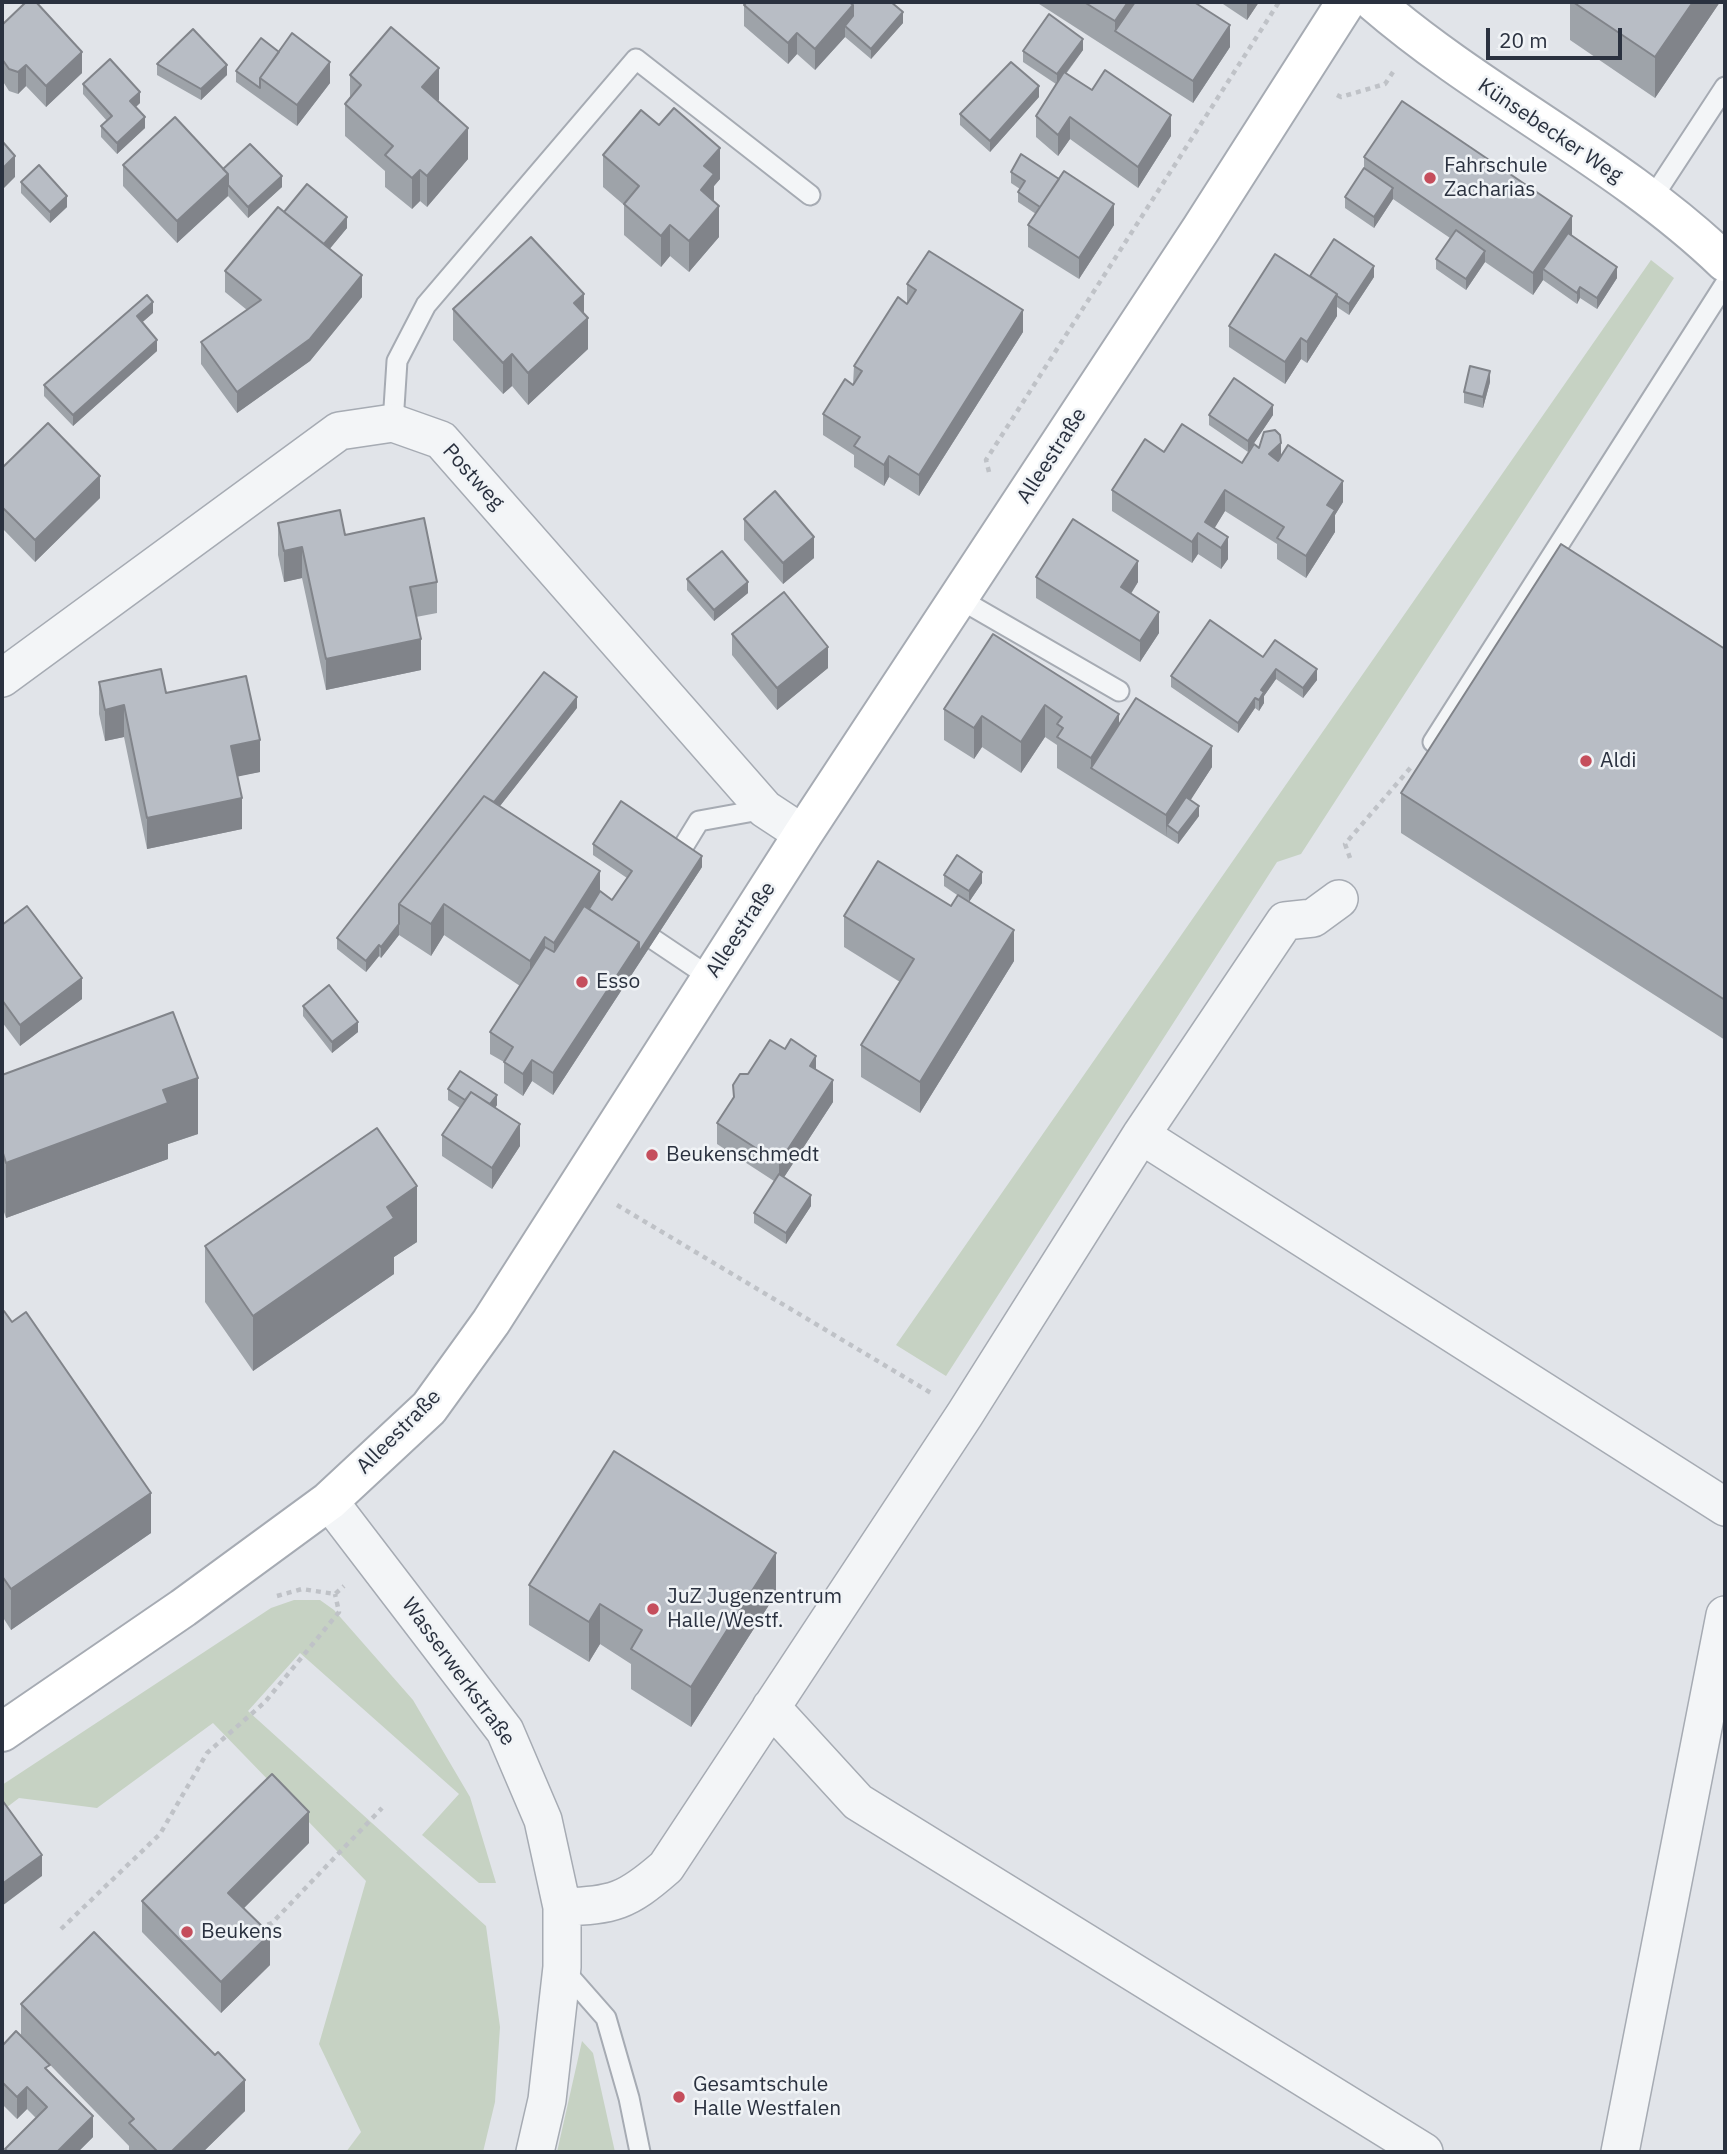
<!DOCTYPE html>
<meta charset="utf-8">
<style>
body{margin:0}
#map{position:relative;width:1727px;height:2154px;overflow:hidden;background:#e1e4e9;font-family:"IBM Plex Sans",sans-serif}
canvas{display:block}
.frame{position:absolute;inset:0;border:4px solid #2a313f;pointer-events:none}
.scale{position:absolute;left:1486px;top:28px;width:136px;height:32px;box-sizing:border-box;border:4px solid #2a313f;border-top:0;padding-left:9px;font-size:21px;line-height:24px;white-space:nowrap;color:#2a313f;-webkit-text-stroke:5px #f0f3f6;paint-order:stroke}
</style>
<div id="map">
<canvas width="1727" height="2154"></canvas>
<div class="frame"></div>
<div class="scale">20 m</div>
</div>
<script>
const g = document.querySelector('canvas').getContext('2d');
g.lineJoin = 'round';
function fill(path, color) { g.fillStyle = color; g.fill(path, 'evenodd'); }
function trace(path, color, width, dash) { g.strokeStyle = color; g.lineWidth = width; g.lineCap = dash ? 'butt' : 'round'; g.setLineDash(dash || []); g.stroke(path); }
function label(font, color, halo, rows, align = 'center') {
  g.font = font + ' "IBM Plex Sans",sans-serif'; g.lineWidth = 5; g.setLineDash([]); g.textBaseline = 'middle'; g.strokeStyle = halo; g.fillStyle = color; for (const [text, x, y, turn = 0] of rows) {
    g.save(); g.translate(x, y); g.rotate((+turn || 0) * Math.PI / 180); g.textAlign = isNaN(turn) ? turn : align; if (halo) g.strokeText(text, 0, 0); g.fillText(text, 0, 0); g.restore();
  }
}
fill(new Path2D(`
 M1651 260 1674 278 1301 854 1277 862 946 1376 896 1345Z
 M294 1600H320L334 1610 413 1700 470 1797 496 1883H479L422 1835 459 1794 300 1653 248 1711 486 1926 500 2027 495 2102 483 2152H346L361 2132 319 2044 366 1881 213 1723 97 1808 19 1798 2 1811V1785L271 1608Z
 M582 2041 593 2053 615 2152H557Z`), '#c6d2c3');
const lane = new Path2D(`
 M1651 200 1725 87
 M393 423 397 361 426 305 636 59 810 195
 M958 598 1119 691
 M1433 742 1725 284
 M672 865 699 821 765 809
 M635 927 711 978
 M562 1968 606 2018 629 2098 640 2152`);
const street = new Path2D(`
 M2 678 339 431 393 423 441 440 765 809 803 834
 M1141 1135 1725 1507
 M329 1501 505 1731 543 1820 562 1907V1967L547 2100 535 2152
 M771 1707 858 1802 1424 2152
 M562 1907C614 1905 626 1902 666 1867L965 1414 1141 1135 1285 921 1313 918 1339 899
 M1620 2152 1725 1615`);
const secondary = new Path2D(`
 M1374 2C1484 97 1620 161 1725 262
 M2 1732 183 1608 329 1501 429 1408 491 1322 803 834 1201 229 1346 2`);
trace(lane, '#a6abb3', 23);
trace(street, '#a6abb3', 40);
trace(secondary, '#a6abb3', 42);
trace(new Path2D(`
 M1337 95 1341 97 1385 84 1393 72
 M989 472 986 460 1279 2
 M1350 858 1345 844 1412 766
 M617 1205 931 1393
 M277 1596 302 1589 335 1594 344 1586
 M258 1928 272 1923 382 1808
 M61 1929 160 1834 207 1753 265 1702 339 1612 335 1594`), '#bfc2c7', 4.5, [5, 5]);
trace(lane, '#f3f5f7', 19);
trace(street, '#f3f5f7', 37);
trace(secondary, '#fff', 38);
fill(new Path2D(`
 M1036 2H1194L1230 47 1193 103Z
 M1220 2H1259L1247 20Z
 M1570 2H1720L1655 98 1570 40Z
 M744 5 903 23 871 59 845 37 815 70 797 54 788 64 744 26Z
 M2 25 82 73 46 107 26 86 18 94 9 91 2 80Z
 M1083 50 1066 74 1171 136 1138 188 1070 139 1058 156 1036 137V116L1056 84 1023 62V51Z
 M279 52 330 83 297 126 236 82V71Z
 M157 64 227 75 201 100 157 75Z
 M350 75 439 100 438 101 468 159 427 207 420 201 412 209 385 187V171L345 136V104L350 98Z
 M83 84 140 103 136 107 145 128 117 154 101 137V126L107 121 83 94Z
 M1039 97 990 152 960 125V114Z
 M603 155 720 179 714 186V201L719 237 689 272 670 256 661 267 624 235V205L603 187Z
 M1364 157 1572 235 1617 278 1597 309 1580 298 1577 304 1543 280 1533 295 1485 262 1466 290 1436 269V259L1450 238 1393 199 1374 228 1345 208V197L1364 168Z
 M123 165 223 169 282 187 248 218 228 196 177 243 123 186Z
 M1011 172 1114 225 1079 279 1028 247V225L1036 214 1018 202V192L1020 189 1011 183Z
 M21 182 67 207 50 223 21 193Z
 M284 212 347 228 329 249 362 297 310 361 237 413 201 364V342L247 310 225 292V271Z
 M1310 276 1374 277 1349 315 1337 307V316L1307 363 1301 359 1285 384 1229 347V326Z
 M907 284 1023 332 919 496 889 477 884 486 854 467V455L823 435V414L853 385 854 366 907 304Z
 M453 309 584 313 588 349 528 405 512 386 503 394 453 340Z
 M153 313 142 322 157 351 73 426 44 396V385Z
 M1490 382 1483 408 1464 403V392Z
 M1209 415H1273L1248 452 1209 425Z
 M1259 448 1281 457 1343 502 1335 515V532L1306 578 1277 559V544L1225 511 1214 528 1228 559 1221 569 1198 554 1192 563 1112 511V490L1164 452 1242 463Z
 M2 468 100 498 35 562 2 528Z
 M744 519 814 558 783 584 744 540Z
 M278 523 345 535 437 582V613L416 617 421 670 326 690 302 578 284 582 278 555Z
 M1036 577 1138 582 1131 594 1159 633 1140 662 1036 598Z
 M687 579 748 593 714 621 687 590Z
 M732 634 828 668 777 710 732 655Z
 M993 634 1119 724 1212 767 1190 800 1199 816 1178 844 1057 768V745L1045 737 1021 773 982 747 974 759 944 740V709Z
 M1725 649V1040L1401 833V793Z
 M1263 657 1317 680 1303 698 1276 679 1264 696V703L1259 711 1255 708 1238 733 1171 687V676Z
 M99 682 166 693 260 772 237 776 242 829 147 849 124 737 105 741 99 714Z
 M577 708 500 806 600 892 612 900 627 878 593 855V844L702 867 553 1095 532 1081 523 1096 504 1083V1062L490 1054V1032L520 986 444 935 431 956 399 935 381 958 379 956 366 972 337 949V938Z
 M944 875 982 883 969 902 1014 961 920 1113 861 1077V1045L900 982 844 947V916L951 906 960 897 944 886Z
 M2 925 82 999 20 1046 2 1022Z
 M303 1006 358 1032 332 1053 303 1016Z
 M816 1070 833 1102 784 1177 811 1206 786 1244 754 1223V1213L774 1181 717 1144V1123L733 1098V1085Z
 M2 1075 198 1134 168 1144V1159L6 1218 2 1206Z
 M448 1089 497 1105 495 1108 520 1146 492 1189 442 1156V1135L460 1108 448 1100Z
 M417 1242 394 1257V1274L253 1371 205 1302V1246Z
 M2 1312 151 1533 11 1630 2 1616Z
 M529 1585 776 1594 691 1727 631 1689V1664L600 1644 589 1662 529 1625Z
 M309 1843 244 1908 270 1965 221 2013 142 1932V1901Z
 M21 2004 245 2111 203 2152H129V2146L21 2035Z
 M2 2046 50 2073 93 2137 78 2152H5V2149L36 2118 27 2109 17 2119 2 2104Z`), '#9ea3a9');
fill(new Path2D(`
 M1128 2H1149L1115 31V21Z
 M1247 2H1259L1247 20Z
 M1693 2H1720L1655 98V57Z
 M853 5V27L845 26V37L815 70V49Z
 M903 12V23L871 59V49Z
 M1230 25V47L1193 103V81Z
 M797 33V54L788 64V43Z
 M1083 39V50L1057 85V74Z
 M82 52V73L46 107V86Z
 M330 62V83L297 126V105Z
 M26 65V86L18 94V72Z
 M227 65V75L201 100V89Z
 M439 68V100L422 119V87Z
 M1039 86V97L990 152V141Z
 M140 92V103L130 112V101Z
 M1171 115V136L1138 188V167Z
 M145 117V128L117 154V143Z
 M1070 117V139L1058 156V135Z
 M468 128V159L427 207V176Z
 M720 148V179L714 186V206L701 190 704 166Z
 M15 156V177L2 190V169Z
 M420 170V201L412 209V178Z
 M228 174V196L177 243V221Z
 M282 176V187L248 218V207Z
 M1393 188V199L1374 228V217Z
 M67 196V207L50 223V212Z
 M1114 204V225L1079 279V258Z
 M719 206V237L689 272V241Z
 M1572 216V237L1543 269V280L1533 295V273Z
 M347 217V228L319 262V251Z
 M670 225V256L661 267V236Z
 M1485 251V262L1466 290V279Z
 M1374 266V277L1349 315V304Z
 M1617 267V278L1597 309V298Z
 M362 275V297L310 361 237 413V392Z
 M1580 287V298L1577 304V293Z
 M584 294V322L588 318V349L528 405V373L574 303Z
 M1337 294V316L1307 363V342Z
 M153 302V313L137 327V316Z
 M1023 310V332L919 496V475Z
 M1301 338V359L1285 384V362Z
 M157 340V351L73 426V415Z
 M512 354V386L503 394V363Z
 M1490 371V382L1483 408V397Z
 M1273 405V415L1248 452V441Z
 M1281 443V464L1269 454Z
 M889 456V477L884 486V465Z
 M100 476V498L35 562V540Z
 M1343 481V502L1335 515V532L1306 578V556L1327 505Z
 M1225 490V511L1208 539 1205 522Z
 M1198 533V554L1192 563V542Z
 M814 537V558L783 584V563Z
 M1228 537V559L1221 569V548Z
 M302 547V578L284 582V551Z
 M1138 561V582L1121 609V587Z
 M748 582V593L714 621V610Z
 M1159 612V633L1140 662V641Z
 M421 639V670L326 690V659Z
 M828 647V668L777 710V688Z
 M1276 669V679L1264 696V703L1259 711V700L1261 690Z
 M1317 669V680L1303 698V688Z
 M577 697V708L415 914 410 910Z
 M1255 698V708L1238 733V723Z
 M124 705V737L105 741V710Z
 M1045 705V737L1021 773V742Z
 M1119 714V746L1091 768V758Z
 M982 716V747L974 759V728Z
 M260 740V772L231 778V746Z
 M1212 746V767L1172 829 1167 825 1166 837V815Z
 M242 798V829L147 849V818Z
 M1199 806V816L1178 844V833Z
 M702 856V867L553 1095V1073L639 942Z
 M600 871V902L554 974V943Z
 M982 872V883L969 902V891Z
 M444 904V935L431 956V924Z
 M399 924V935L381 958V947Z
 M1014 930V961L920 1113V1082Z
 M545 937V969L530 992V961Z
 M379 945V956L366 972V961Z
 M82 978V999L20 1046V1025Z
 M358 1022V1032L332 1053V1042Z
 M816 1056V1077L810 1066Z
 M532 1060V1081L523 1096V1074Z
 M198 1078V1134L168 1144V1159L6 1218V1163L163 1090Z
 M833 1080V1102L779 1185V1163Z
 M497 1095V1105L485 1123V1112Z
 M520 1124V1146L492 1189V1168Z
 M417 1186V1242L394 1257V1274L253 1371V1316L387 1207Z
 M811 1195V1206L786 1244V1233Z
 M151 1493V1533L11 1630V1589Z
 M776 1553V1594L691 1727V1687Z
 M600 1604V1644L589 1662V1622Z
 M309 1812V1843L228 1924V1893Z
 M42 1855V1876L2 1906V1884Z
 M270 1934V1965L221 2013V1982Z
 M245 2080V2111L203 2152H171Z
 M27 2087V2109L17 2119V2097Z
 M93 2116V2137L78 2152H57Z`), '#81848a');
const building = new Path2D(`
 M26 2H36L82 52 46 86 26 65 18 72 9 69 2 59V25Z
 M747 2H849L853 5 815 49 797 33 788 43 744 5Z
 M849 2H891L903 12 871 49 845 26 853 16V5Z
 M1084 2H1128L1115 21Z
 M1135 2H1194L1230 25 1193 81 1115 31Z
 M1573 2H1693L1655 57Z
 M1049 14 1083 39 1057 74 1023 51Z
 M391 27 439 68 422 87 468 128 427 176 420 170 412 178 385 155 393 146 345 104 361 85 350 75Z
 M193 29 227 65 201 89 157 64Z
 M292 33 330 62 297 105 260 78Z
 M261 38 279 52 260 78V88L236 71Z
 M110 59 140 92 130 101 145 117 117 143 101 126 112 116 83 84Z
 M1011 62 1039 86 990 141 960 114Z
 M1105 70 1171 115 1138 167 1070 117 1058 135 1036 116 1064 72 1092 90Z
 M1402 101 1572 216 1533 273 1364 157Z
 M674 108 720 148 704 166 714 174 701 190 719 206 689 241 670 225 661 236 624 204 639 186 603 155 641 110 659 125Z
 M175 117 228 174 177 221 123 165Z
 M2 141 15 156 2 169Z
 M250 144 282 176 248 207 228 185V174L223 169Z
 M1021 154 1059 179 1040 207 1018 192 1025 181 1011 172Z
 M39 165 67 196 50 212 21 182Z
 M1364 168 1393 188 1374 217 1345 197Z
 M1064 171 1114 204 1079 258 1028 225Z
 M307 184 347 217 324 244 284 212Z
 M278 207 362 275 310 339 237 392 201 342 261 300 225 271Z
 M1456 230 1485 251 1466 279 1436 259Z
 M1568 233 1617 267 1597 298 1580 287 1577 293 1543 269Z
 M531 237 584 294 574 303 588 318 528 373 512 354 503 363 453 309Z
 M1334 239 1374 266 1349 304 1337 296V294L1310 276Z
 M929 251 1023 310 919 475 889 456 884 465 854 446 860 437 823 414 845 379 853 385 862 371 854 366 898 297 907 304 916 290 907 284Z
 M1275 254 1337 294 1307 342 1301 338 1285 362 1229 326Z
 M147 295 153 302 137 316 157 340 73 415 44 385Z
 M1470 366 1490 371 1483 397 1464 392Z
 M1234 378 1273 405 1248 441 1209 415Z
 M48 423 100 476 35 540 2 507V468Z
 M1182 424 1242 463 1254 444 1259 448 1264 432 1275 430 1280 435 1281 443 1269 454 1278 461 1288 445 1343 481 1327 505 1335 510 1306 556 1277 538 1284 527 1225 490 1205 522 1228 537 1221 548 1198 533 1192 542 1112 490 1145 439 1164 452Z
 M775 491 814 537 783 563 744 519Z
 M340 510 345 535 424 518 437 582 410 587 421 639 326 659 302 547 284 551 278 523Z
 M1073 519 1138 561 1121 587 1159 612 1140 641 1036 577Z
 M1561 544 1725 649V1000L1401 793Z
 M722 551 748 582 714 610 687 579Z
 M784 592 828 647 777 688 732 634Z
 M1210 620 1263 657 1275 640 1317 669 1303 688 1276 669 1261 690 1264 692 1259 700 1255 698 1238 723 1171 676Z
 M993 634 1119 714 1091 758 1057 737 1063 728 1057 724 1062 717 1045 705 1021 742 982 716 974 728 944 709Z
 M161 669 166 693 246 676 260 740 231 746 242 798 147 818 124 705 105 710 99 682Z
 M544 672 577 697 494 802 484 796 399 904V924L381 947 379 945 366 961 337 938Z
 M1136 698 1212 746 1166 815 1091 768Z
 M484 796 600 871 554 943 545 937 530 961 444 904 431 924 399 904Z
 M1186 797 1199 806 1178 833 1167 825Z
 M621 801 702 856 639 952V942L589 909 600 891 612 900 632 871 593 844Z
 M957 855 982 872 969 891 944 875Z
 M878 861 951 906 958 895 1014 930 920 1082 861 1045 914 959 844 916Z
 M27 906 82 978 20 1025 2 1000V925Z
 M584 906 639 942 553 1073 532 1060 523 1074 504 1062 513 1047 490 1032 545 947 554 952Z
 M329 985 358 1022 332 1042 303 1006Z
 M173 1012 198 1078 163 1090 168 1103 6 1163 2 1150V1075Z
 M791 1039 816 1056 810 1066 833 1080 779 1163 717 1123 734 1097 733 1085 740 1074H748L770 1040 785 1049Z
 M460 1071 497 1095 490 1104 471 1092 465 1100 448 1089Z
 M471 1092 520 1124 492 1168 442 1135Z
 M377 1128 417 1186 387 1207 394 1218 253 1316 205 1246Z
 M779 1174 811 1195 786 1233 754 1213Z
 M4 1311 12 1322 26 1312 151 1493 11 1589 2 1576V1312Z
 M614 1451 776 1553 691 1687 631 1649 642 1630 600 1604 589 1622 529 1585Z
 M272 1774 309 1812 228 1893 270 1934 221 1982 142 1901Z
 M2 1800 42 1855 2 1884Z
 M94 1932 215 2055 218 2052 245 2080 171 2152H158L129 2123 134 2119 21 2004Z
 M16 2031 50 2065 45 2068 93 2116 57 2152H8L5 2149 47 2107 27 2087 17 2097 2 2082V2046Z`);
fill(building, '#b8bdc5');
trace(building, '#81848a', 2);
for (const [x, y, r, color] of [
 [1430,178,7,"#c54e5c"],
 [1586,761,7,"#c54e5c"],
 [582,982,7,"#c54e5c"],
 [652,1155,7,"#c54e5c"],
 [653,1609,7,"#c54e5c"],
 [187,1932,7,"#c54e5c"],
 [679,2097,7,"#c54e5c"]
]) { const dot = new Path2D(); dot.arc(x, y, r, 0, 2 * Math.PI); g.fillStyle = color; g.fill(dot); trace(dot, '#f0f3f6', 2.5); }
label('21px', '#2a313f', '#f0f3f6', [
 ["Künsebecker Weg",1550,131,34],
 ["Alleestraße",1052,456,-57],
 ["Postweg",473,477,48],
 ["Alleestraße",741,930,-57],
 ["Alleestraße",399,1432,-45],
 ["Wasserwerkstraße",458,1672,54]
]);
label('21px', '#2a313f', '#f0f3f6', [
 ["Fahrschule",1444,166],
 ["Zacharias",1444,190],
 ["Aldi",1600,761],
 ["Esso",596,982],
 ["Beukenschmedt",666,1155],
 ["JuZ Jugenzentrum",667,1597],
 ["Halle/Westf.",667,1621],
 ["Beukens",201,1932],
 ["Gesamtschule",693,2085],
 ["Halle Westfalen",693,2109]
], 'left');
</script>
